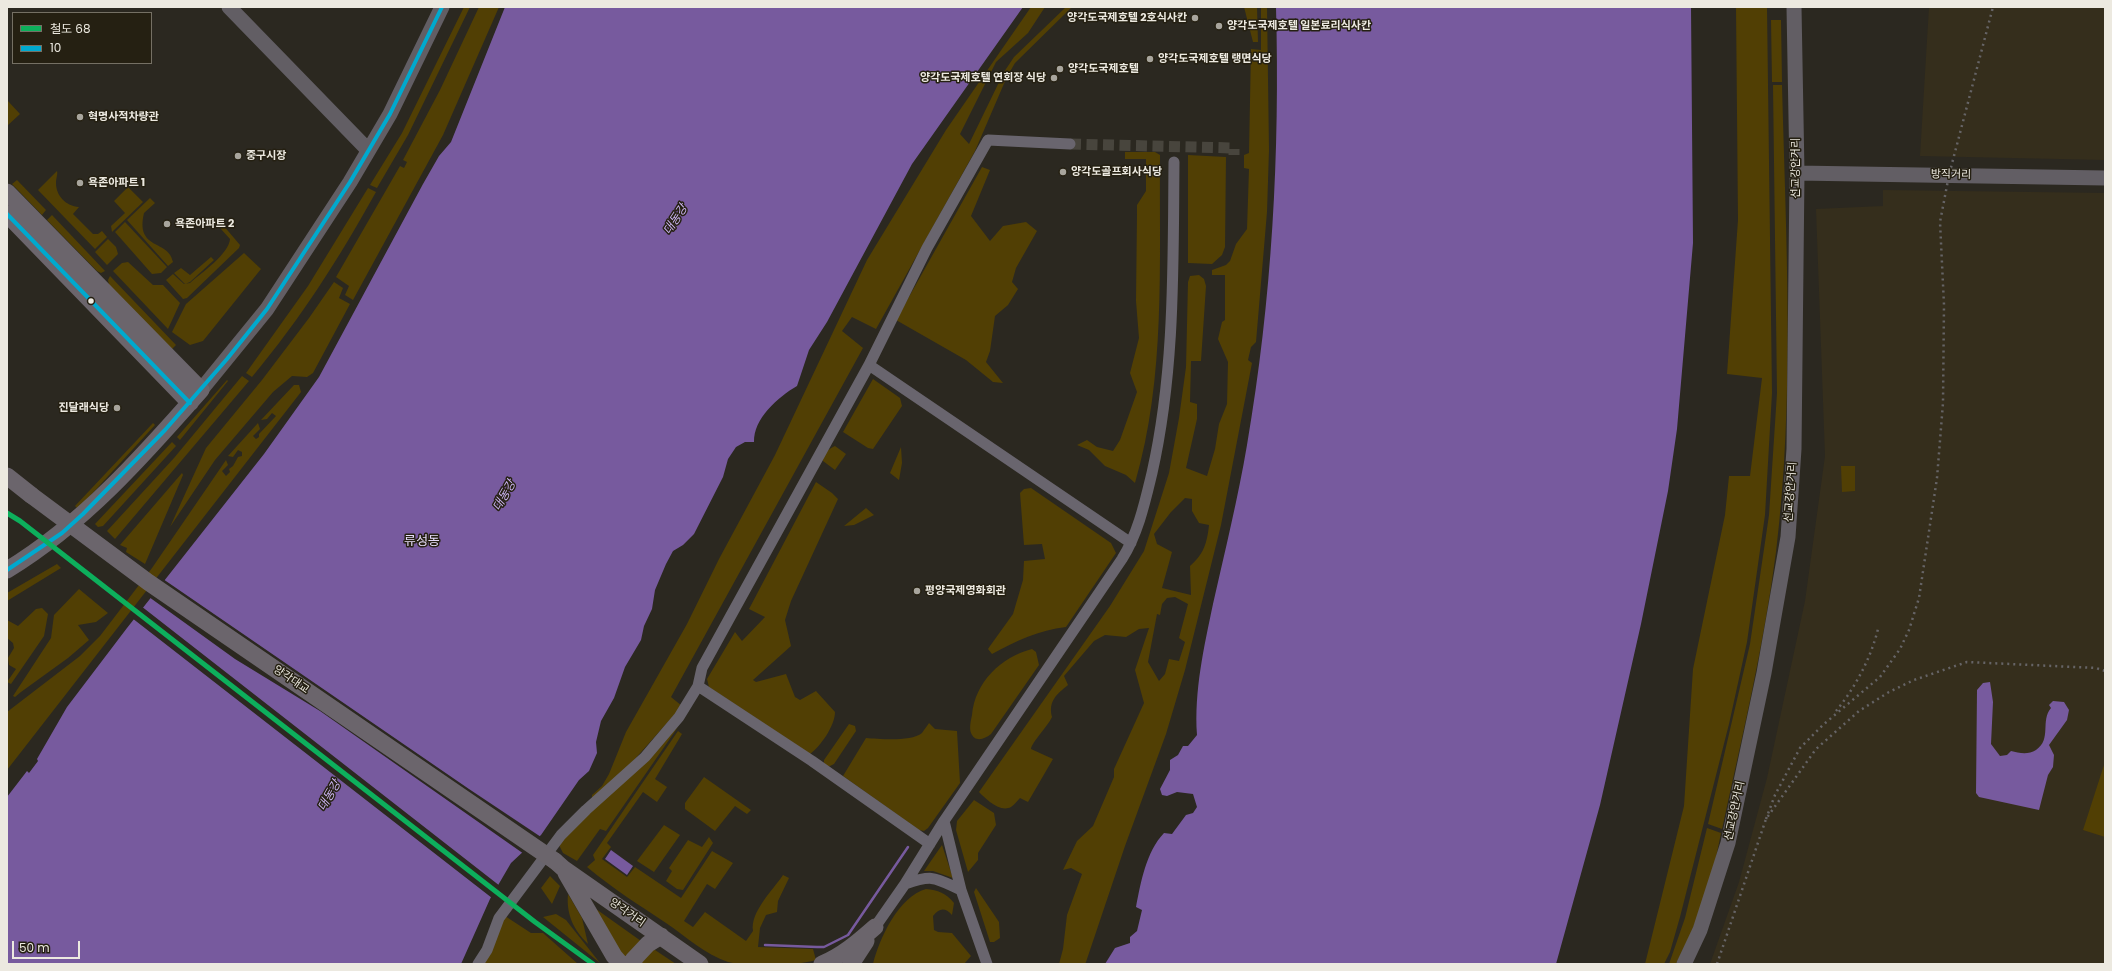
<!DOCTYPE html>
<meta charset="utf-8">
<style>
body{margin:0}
#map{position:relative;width:2112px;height:971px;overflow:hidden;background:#2b2820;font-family:Poppins,"Noto Sans KR",sans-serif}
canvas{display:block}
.frame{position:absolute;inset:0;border:8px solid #ece9e0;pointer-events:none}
.legend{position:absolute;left:12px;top:12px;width:140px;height:52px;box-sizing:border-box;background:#252012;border:1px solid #757064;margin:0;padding:5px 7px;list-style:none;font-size:12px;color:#ece9e0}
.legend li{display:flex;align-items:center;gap:8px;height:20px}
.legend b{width:20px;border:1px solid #757064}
.scale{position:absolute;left:12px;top:941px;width:68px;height:18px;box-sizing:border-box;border:2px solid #ece9e0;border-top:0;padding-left:5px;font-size:12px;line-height:14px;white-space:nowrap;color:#ece9e0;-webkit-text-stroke:3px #252012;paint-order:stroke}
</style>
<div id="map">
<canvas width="2112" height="971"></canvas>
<div class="frame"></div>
<ul class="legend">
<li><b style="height:5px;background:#0daf5c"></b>철도 68</li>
<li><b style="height:5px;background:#00a9ce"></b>10</li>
</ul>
<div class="scale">50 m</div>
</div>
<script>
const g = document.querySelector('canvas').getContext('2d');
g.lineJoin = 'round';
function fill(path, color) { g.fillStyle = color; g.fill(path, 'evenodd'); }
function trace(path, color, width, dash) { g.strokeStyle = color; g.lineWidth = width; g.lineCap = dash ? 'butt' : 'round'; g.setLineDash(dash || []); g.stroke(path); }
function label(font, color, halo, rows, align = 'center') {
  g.font = font + ' Poppins,"Noto Sans KR",sans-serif'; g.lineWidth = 3; g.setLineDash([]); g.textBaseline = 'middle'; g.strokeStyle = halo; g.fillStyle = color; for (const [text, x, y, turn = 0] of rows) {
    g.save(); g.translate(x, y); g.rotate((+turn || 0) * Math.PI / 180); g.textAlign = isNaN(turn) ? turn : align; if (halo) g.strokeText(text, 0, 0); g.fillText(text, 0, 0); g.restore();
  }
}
fill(new Path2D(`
 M1929 7H2105V160L1920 156Z
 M1883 190 2105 193V964H1710L1739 882 1767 778 1805 601 1825 456 1816 209 1883 206Z`), '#352e1c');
fill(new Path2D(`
 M464 7H470L408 135 377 188 370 185 402 133Z
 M479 7H499L443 135 353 300 345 295 349 286 336 277 400 166 404 168 407 162 403 160 440 90Z
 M1031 7H1045L1028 33 996 62 960 134 969 144 1002 76 1006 79 975 151 876 329 852 317 842 331 863 348 671 697 682 706 626 769 592 800V795L602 786 609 774 626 732 687 624 719 559 775 455 867 260 946 130Z
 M1066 7H1072L1015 63 1008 75 1004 72 1014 57Z
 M1244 7H1257L1258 42H1253Z
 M1261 7H1267L1269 150 1267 212 1256 342 1251 347 1248 360 1252 363 1221 525 1185 670 1166 734 1125 846 1086 962 1085 964H1059L1063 949 1067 915 1082 874 1071 868 1063 870 1077 841 1093 826 1114 777V769L1144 703 1135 670 1149 628 1139 629 1126 637 1105 635 1094 641 1064 676 1068 685C1057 694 1048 701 1052 717 1048 726 1032 742 1031 749L1053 759 1028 802 1020 798C1017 801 1014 805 1011 807 1000 813 986 799 979 792L1110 606 1144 551 1169 473 1179 418 1186 367 1188 282 1190 276 1199 275 1204 279 1206 286 1201 361H1191L1190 402 1197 404V419L1186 468 1207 476 1215 449 1219 424 1227 404 1228 362 1218 339 1222 322 1225 320V275H1212V270L1226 265 1230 261 1236 244 1247 229 1249 169 1244 168V155L1249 153 1251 49 1261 50ZM1185 498 1192 499V511L1199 523 1209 525C1207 543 1204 554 1190 566L1191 595 1162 588 1172 552 1157 544 1154 534 1171 512ZM1175 597 1188 604 1179 638 1185 642 1179 661 1169 659 1165 674 1159 681 1148 662 1157 614 1160 615 1162 604 1167 598Z
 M1736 7H1767L1772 393 1765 515 1747 642 1729 724 1680 917 1670 952 1664 964H1645L1684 806 1693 669 1725 515 1729 476H1750L1762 378 1727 374 1738 220Z
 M1771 20H1781L1782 82H1772Z
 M1773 85H1782C1786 240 1795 397 1776 552 1764 645 1742 737 1722 829L1708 824 1750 644 1769 515 1777 393Z
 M7 100 20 114 7 126Z
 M1125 152H1155L1160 155C1159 264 1166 377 1135 483L1126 475 1105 466 1089 450 1077 445 1087 440 1097 447 1113 451 1120 440 1137 392 1130 373 1139 338 1136 301 1137 214V205L1146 191V159H1125Z
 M1188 155 1226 157 1225 247 1222 255 1212 264 1188 263Z
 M982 167 990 170 971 216 990 241 1003 226 1026 222 1037 231 1016 268 1012 282 1018 289 1008 305 995 316 990 351 986 362 1003 383 993 382 966 360 896 320Z
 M57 171C58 174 56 178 56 183 56 196 66 206 79 207L73 214 93 234H98L102 231 107 237 95 249 38 190Z
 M17 180 46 210 42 215 12 184Z
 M128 187 143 202 112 232 111 226 125 213 114 201Z
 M368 188 376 192C338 260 302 317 252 377L246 373 308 286Z
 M150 198 155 203 144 213C135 251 169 239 173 262L168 266 127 220Z
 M52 215 105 271 101 273 97 271 47 220Z
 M125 222 167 267 161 273 152 274 115 232Z
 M223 225 240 245 239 248 187 298 183 299 166 280 173 274 184 284 190 283C201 273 229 254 230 239L220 228Z
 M108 239 116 247 118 254 107 265 95 252Z
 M244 253 261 269 203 341 190 345 172 332 186 304Z
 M211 257 214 260 190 282 185 284 174 273 181 268 190 275Z
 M128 262 153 285H163L180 303 168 329 113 271 122 263Z
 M110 276 176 345 171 350 109 285 108 280Z
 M334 282 343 288 339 298 350 304 313 373 307 377 292 376 273 392 215 460 170 527 206 448 262 380 309 318Z
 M242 376 249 381 115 539 107 531 174 458Z
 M873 379 900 398 902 406 873 449 868 448 843 432Z
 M227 380 228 381 180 440 177 437Z
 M294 385H299L301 392 7 770V712L80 656 100 636 152 568 226 460 228 465 222 471 226 476 230 472 229 469 233 466 238 457 242 456V452L238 450 233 457 228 456 258 423 260 429 253 436 256 439 259 437V434L276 416 272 413 267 419 261 420Z
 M153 423 155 425 78 509 75 506Z
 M172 442 176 446 103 526 98 527 95 524Z
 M835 446 846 454 835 470 823 461C823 454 828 449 835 446Z
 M901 447 902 463 899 480 890 473Z
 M1841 466H1855V491L1842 492Z
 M182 473 183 475 145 564 126 552 127 548 120 545Z
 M816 482 832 493 838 499 791 601 785 620 791 646 753 680 756 682 786 674 795 697 800 700 816 691 835 712C835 726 820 747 810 754L709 687 707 679 735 632 742 641 765 617 749 609Z
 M1031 488 1111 543 1116 553 1066 627C1039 630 1016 641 992 654L988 649 990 646 1013 614 1023 580 1024 561 1045 559 1042 544 1024 545 1020 493 1024 489Z
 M866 508 874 515 854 525 844 526Z
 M57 564 61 568 7 601V593Z
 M79 589 108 613 96 622 78 625 89 640 68 658 21 692 15 697 13 696 51 638 54 615Z
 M42 608 48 614 44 636 11 684 7 682 16 669 9 665 8 658 14 648 13 643 7 638V620L18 626 36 609Z
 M1032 649 1036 652 1039 665 991 734C985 739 975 743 971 733 969 728 971 720 972 715 975 682 1001 657 1032 649Z
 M929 723 935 729 957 731 960 783 928 828 924 831 919 830 843 776 866 738C880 739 911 742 922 733 924 730 927 726 929 723Z
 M849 724 855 726 856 731 834 764 828 767 824 763V760Z
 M678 727 606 831 600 829 577 861 563 853 559 845 565 833Z
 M678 731 682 734 655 779 667 787 657 802 643 792 607 843 611 847 602 859 627 877 635 867 681 898 712 851 733 863 715 889 707 884 684 921 693 927 705 912 746 941 753 931C750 912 773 890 783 875L789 878 778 901 777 912 766 915 760 928 758 947 813 949 816 960C795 966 749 967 728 962 706 955 685 936 666 923 639 905 612 888 587 867L595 860 593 855Z
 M2105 762V837L2083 830Z
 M704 777 751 810 747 814 735 806 715 831 685 809V803Z
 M974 800 994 813 996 825 978 853V860L968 872 956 830 957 821Z
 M664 825 680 835 654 872 637 861Z
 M1707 828 1721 833 1712 877 1693 929 1676 964H1669L1685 918Z
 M709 837 713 843 683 890 677 889 666 881 672 871 669 868 688 840 702 847Z
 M942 845 953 878 933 871H924Z
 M550 876 560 886 552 904 541 888Z
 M976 888 999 922 1000 938 994 942H990L974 892Z
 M926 889C938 890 946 893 954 903L952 915C945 907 939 908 933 916L934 930 938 932 952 933 971 956 964 964H873C879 939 899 896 926 889Z
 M568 894 582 918 588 944C574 930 566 915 568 894Z
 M589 904 641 941 623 959Z
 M556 914 566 920 600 963 543 917Z
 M505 916 531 933H543L578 964H482Z
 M652 948 676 964H640Z`), '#513f04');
fill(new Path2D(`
 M505 7H1023L912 164 827 322 809 350 797 386C778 397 753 419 754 442H745L736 447 728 459 723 477 694 534 683 545 673 551 666 564 655 590 652 609 644 626 641 640 625 667 614 698 601 721 596 742 597 753 589 771 579 780 541 835 511 863 490 899 461 964H7V797L27 771 29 773 38 761 37 759 67 707 127 628 264 454 319 377 423 184 439 156 451 142Z
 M1276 7H1691L1693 243 1677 429 1668 491 1641 624 1600 805 1556 964H1105L1115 948 1130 943V937L1137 931 1142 910 1136 907C1141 882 1146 852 1164 833L1172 834 1186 815 1193 813 1197 807 1193 794 1177 792 1167 796 1162 795 1160 789 1170 770V760L1178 755 1183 746H1188L1197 735C1194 691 1204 647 1213 604 1225 551 1238 498 1247 445 1272 300 1280 153 1276 7Z
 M1990 682 1993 702 1991 744 2000 756 2007 755 2011 751C2019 753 2028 755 2036 750 2052 739 2040 721 2051 708L2049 705 2053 701 2064 702 2069 710 2067 720 2049 745 2054 755 2053 767 2048 775 2039 810 1979 797 1976 793 1977 690 1983 683Z
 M611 850 633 866 627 875 605 859Z`), '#775a9e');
fill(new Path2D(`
 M163 579 469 789 541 837 524 854 320 711 235 659 149 597Z
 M141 606 500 886 492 898 132 618Z`), '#2b2820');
trace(new Path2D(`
 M765 945 817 947H824L848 935 908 847`), '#775a9e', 2.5);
trace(new Path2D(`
 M1070 144 1234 148V155`), '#48453d', 11, [11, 5.5]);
trace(new Path2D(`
 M869 365 927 248 988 140 1070 144
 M944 821 961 890
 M930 844 812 761 698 686 702 668 869 365 1131 543
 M905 884C934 874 935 878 961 890L987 964
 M875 927 905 884 944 821 1122 559C1138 534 1145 502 1152 473 1175 371 1173 267 1174 162
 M478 964 487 950 499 918 561 835 586 810 645 757 679 717 698 686`), '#69656e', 11);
trace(new Path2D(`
 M229 7 368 150
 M1797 173 2105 178
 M201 390 267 309 350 182 390 114 442 7
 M1684 964 1700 930 1728 843 1764 673 1788 537 1794 449 1797 173 1794 7`), '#625e64', 15);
trace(new Path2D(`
 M7 192 201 390C143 456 83 524 7 570
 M7 214 190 403
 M7 476 31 495
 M555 861 564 869 700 964
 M566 873 614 956 621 964
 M634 964 633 960 648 944 661 936
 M822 964C843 955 858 942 875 927
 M851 964 866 941`), '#6b656c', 17);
trace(new Path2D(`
 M1836 711C1855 688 1871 658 1878 629
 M1766 819 1775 795 1800 748 1824 724 1880 677 1900 649 1909 630 1919 598 1937 478 1943 403 1944 305 1940 222 1949 175 1993 7
 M1717 964 1766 819 1816 749 1859 711 1889 692 1914 680 1967 662 2096 668 2105 671`), '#666466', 2.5, [2, 4]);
trace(new Path2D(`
 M31 495 148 582 555 861`), '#6b656c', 17);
trace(new Path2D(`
 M7 214 190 403
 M7 570 62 533 83 514 165 430 227 359 267 309 350 182 390 114 442 7`), '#00a9ce', 4);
trace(new Path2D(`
 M7 513 20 521 535 922 593 964`), '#0daf5c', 5);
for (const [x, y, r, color] of [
 [1195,18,4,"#a8a59d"],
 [1219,26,4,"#a8a59d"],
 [1150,59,4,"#a8a59d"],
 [1060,69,4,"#a8a59d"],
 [1054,78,4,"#a8a59d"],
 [80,117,4,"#a8a59d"],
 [238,156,4,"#a8a59d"],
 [1063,172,4,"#a8a59d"],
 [80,183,4,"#a8a59d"],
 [167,224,4,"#a8a59d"],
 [91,301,3.5,"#ece9e0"],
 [117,408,4,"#a8a59d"],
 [917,591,4,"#a8a59d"]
]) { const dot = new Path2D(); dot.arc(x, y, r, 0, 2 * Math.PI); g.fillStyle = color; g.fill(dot); trace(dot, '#252012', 1.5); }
label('bold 11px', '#ece9e0', '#252012', [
 ["양각도국제호텔 2호식사칸",1187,18,"right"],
 ["양각도국제호텔 일본료리식사칸",1227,26],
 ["양각도국제호텔 랭면식당",1158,59],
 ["양각도국제호텔",1068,69],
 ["양각도국제호텔 연회장 식당",1046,78,"right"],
 ["혁명사적차량관",88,117],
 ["중구시장",246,156],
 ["양각도골프회사식당",1071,172],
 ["욕존아파트 1",88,183],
 ["욕존아파트 2",175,224],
 ["진달래식당",109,408,"right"],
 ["평양국제영화회관",925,591]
], 'left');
label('11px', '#ece9e0', '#252012', [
 ["선교강안거리",1796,168,-90],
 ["방직거리",1951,175,1],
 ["선교강안거리",1791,492,-86],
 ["양각대교",291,680,34],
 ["선교강안거리",1735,811,-78],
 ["양각거리",627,913,35]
]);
label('italic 12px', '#ccb5f4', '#252012', [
 ["대동강",676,220,-57],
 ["대동강",505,496,-60],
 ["대동강",330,796,-60]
]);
label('13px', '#e5dbf8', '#252012', [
 ["류성동",422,542]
]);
</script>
